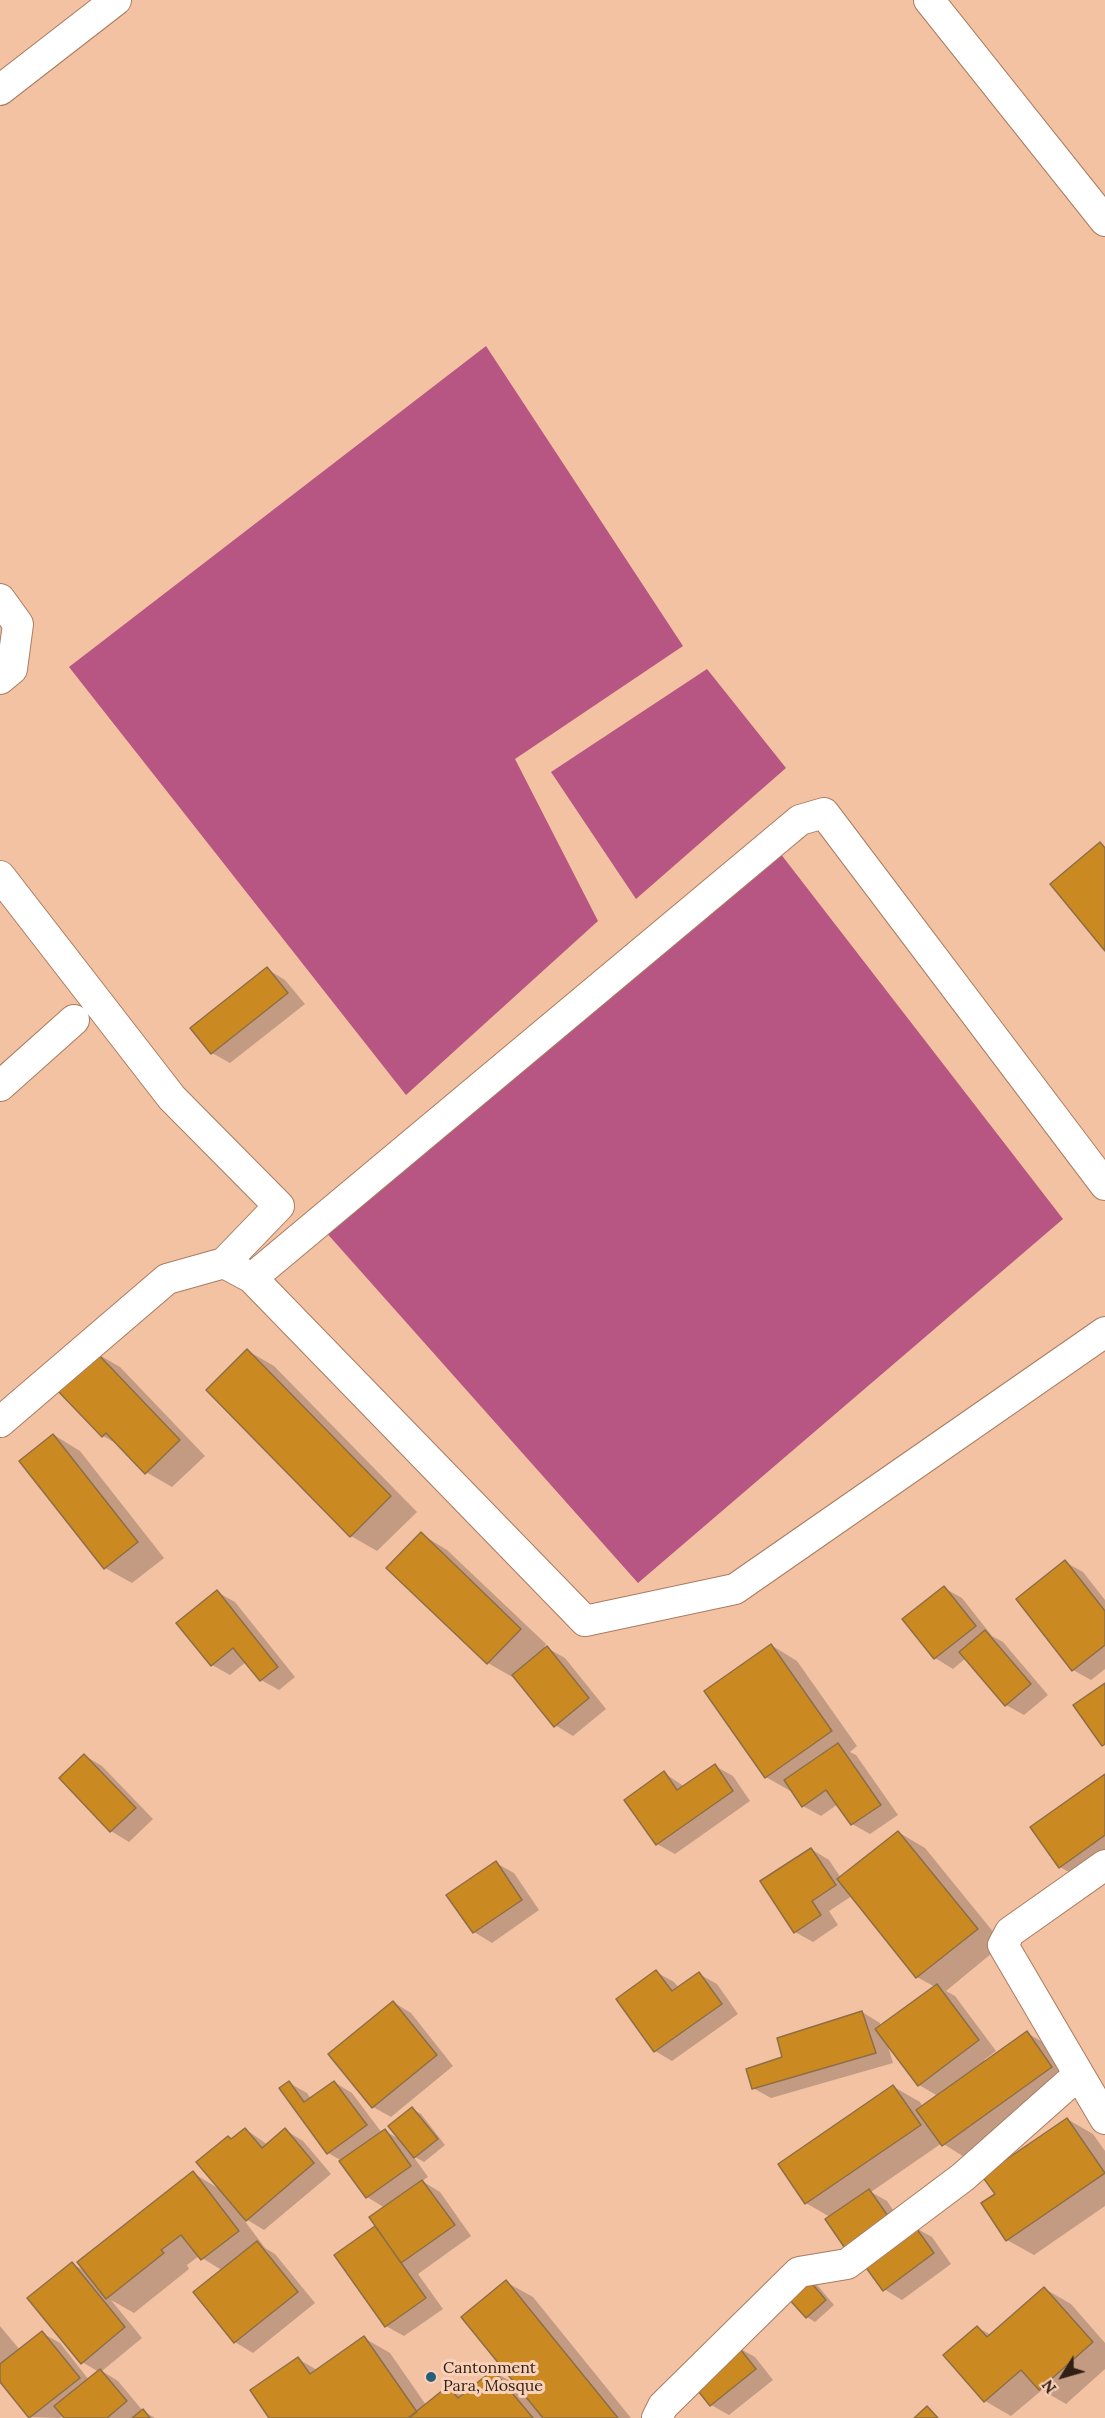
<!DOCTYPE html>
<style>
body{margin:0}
#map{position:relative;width:1105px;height:2418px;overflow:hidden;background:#f3c2a3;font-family:Lora,serif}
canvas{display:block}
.north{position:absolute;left:1033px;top:2346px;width:60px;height:60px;-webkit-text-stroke:4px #f9d1b9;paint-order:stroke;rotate:233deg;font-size:16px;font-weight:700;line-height:24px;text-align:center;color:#311f14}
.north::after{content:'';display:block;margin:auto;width:21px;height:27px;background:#311f14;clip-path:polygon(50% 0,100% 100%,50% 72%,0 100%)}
</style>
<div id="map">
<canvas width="1105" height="2418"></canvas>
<div class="north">N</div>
</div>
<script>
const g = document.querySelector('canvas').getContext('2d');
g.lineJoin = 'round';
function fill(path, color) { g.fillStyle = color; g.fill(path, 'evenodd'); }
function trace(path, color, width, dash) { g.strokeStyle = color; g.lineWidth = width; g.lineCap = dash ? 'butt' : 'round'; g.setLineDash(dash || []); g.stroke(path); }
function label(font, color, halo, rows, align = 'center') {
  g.font = font + ' Lora,serif'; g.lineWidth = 6; g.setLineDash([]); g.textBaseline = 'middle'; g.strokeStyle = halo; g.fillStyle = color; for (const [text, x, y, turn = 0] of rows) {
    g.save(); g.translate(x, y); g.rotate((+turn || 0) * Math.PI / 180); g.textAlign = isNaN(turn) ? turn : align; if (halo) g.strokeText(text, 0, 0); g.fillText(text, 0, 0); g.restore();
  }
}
fill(new Path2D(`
 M486 346 683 646 515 759 598 921 406 1095 69 667Z
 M707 669 786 768 636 899 551 772Z
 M780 853 1063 1219 638 1583 324 1230Z`), '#b85683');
fill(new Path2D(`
 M267 969 285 980 305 1004 230 1063 212 1053Z
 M248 1351 274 1366 417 1512 377 1551 351 1536Z
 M94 1352 120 1367 205 1456 172 1487 146 1472 121 1446 103 1436Z
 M54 1435 80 1451 164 1558 132 1583 105 1568Z
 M421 1534 447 1550 546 1644 542 1652 547 1648 565 1658 606 1709 573 1736 555 1725 516 1677 514 1678 488 1663 388 1568Z
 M1065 1562 1083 1572 1105 1600V1669L1091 1680 1073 1670Z
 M944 1588 962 1598 992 1636 1003 1642 1048 1695 1024 1715 1006 1705 966 1658 953 1669 935 1658 904 1619Z
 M217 1592 235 1602 295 1677 279 1690 261 1680 246 1662 230 1675 212 1665 178 1623Z
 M771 1645 797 1661 857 1746 850 1752 856 1755 898 1815 870 1834 852 1824 838 1804 821 1816 803 1806 792 1792 766 1777Z
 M85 1756 102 1766 153 1819 129 1842 111 1831 61 1778Z
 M715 1766 733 1776 750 1801 675 1854 657 1844 664 1773 685 1787Z
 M1105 1776V1858L1078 1877 1060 1867Z
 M898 1832 925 1848 1003 1944 946 1991 955 1996 996 2051 984 2060 986 2062 1027 2033 1053 2048 1078 2082 969 2160 942 2143 871 2192 887 2201 908 2232 914 2227 932 2237 951 2264 902 2300 884 2289 830 2217 806 2203 894 2087 920 2102 923 2107 938 2096 919 2085 887 2043 893 2063 771 2098 753 2088 784 2058 862 2012 880 2023 881 2027 935 1987 917 1977 852 1896 829 1911 838 1925 813 1942 795 1932 811 1849 829 1860 841 1878Z
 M496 1863 514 1873 539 1910 492 1943 474 1932Z
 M656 1972 674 1982 679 1988 699 1974 717 1984 738 2014 672 2061 655 2051Z
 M393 2002 411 2013 453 2066 391 2117 373 2107Z
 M334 2082 352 2093 382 2133 385 2131 401 2140 412 2109 421 2114 445 2145 424 2162 413 2156 428 2177 422 2181 440 2192 471 2236 418 2274 443 2309 404 2336 386 2326 336 2255 377 2227 385 2208 367 2197 342 2161 328 2153 289 2083 307 2093 311 2099Z
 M1067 2119 1093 2134 1105 2151V2206L1034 2255 1007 2240 997 2194Z
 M245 2129 268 2145 285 2130 303 2141 331 2174 264 2230 241 2216 265 2248 275 2254 315 2303 253 2353 235 2342 196 2293 223 2271 199 2256 187 2265 189 2269 134 2313 111 2300 142 2338 102 2371 118 2381 143 2411 155 2418H66L63 2415 60 2418 30 2417 0 2379V2326L20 2350 42 2333 60 2343 89 2380 99 2372 82 2362 72 2264 87 2272 193 2173 221 2190 232 2140Z
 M809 2281 818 2286 834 2305 815 2322 807 2317Z
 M506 2282 533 2297 631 2418H271L298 2359 317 2370 364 2338 390 2353 426 2405 448 2387 463 2396 494 2372 519 2386Z
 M1045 2289 1071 2304 1105 2343V2369L1066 2404 1042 2390 1011 2416 985 2401 977 2327 991 2335Z
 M737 2347 755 2357 773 2380 729 2415 711 2405 693 2383Z`), '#0003');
const building = new Path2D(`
 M1100 842 1105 848V951L1050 884Z
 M267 967 288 993 211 1054 190 1028Z
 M247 1349 391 1496 350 1537 206 1390Z
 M94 1350 180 1440 145 1474 106 1433 102 1437 55 1388Z
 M53 1434 138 1542 104 1569 19 1461Z
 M421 1532 521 1629 487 1664 386 1568Z
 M1065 1560 1105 1611V1645L1072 1671 1016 1599Z
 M944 1586 976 1626 934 1659 902 1619Z
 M217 1590 278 1667 260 1681 233 1648 211 1666 176 1623Z
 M985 1630 1031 1684 1005 1706 959 1652Z
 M771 1644 832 1731 765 1778 704 1691Z
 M547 1646 589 1698 554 1727 512 1675Z
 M1105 1683V1744L1102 1746 1073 1705Z
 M838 1743 881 1805 851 1825 826 1790 802 1807 784 1780Z
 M84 1754 136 1808 110 1832 59 1778Z
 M715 1764 733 1791 656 1845 624 1800 664 1771 677 1790Z
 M1105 1774V1835L1059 1868 1030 1827Z
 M898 1831 978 1929 916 1978 837 1879Z
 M811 1848 836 1885 812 1901 821 1915 794 1933 760 1881Z
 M496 1861 522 1900 473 1933 446 1895Z
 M656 1970 672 1991 699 1972 722 2004 654 2052 616 1999Z
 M937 1984 979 2040 918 2086 875 2029Z
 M393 2001 437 2055 372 2108 328 2054Z
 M862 2011 876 2053 752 2089 746 2069 782 2057 777 2038Z
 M1027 2031 1052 2067 942 2146 916 2110Z
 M289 2081 304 2102 334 2081 367 2125 327 2154 279 2088Z
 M893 2085 921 2125 805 2204 778 2164Z
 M412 2107 438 2139 414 2158 388 2126Z
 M1067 2118 1105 2173 1006 2241 981 2203 995 2194 982 2176Z
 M245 2128 262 2148 285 2128 314 2163 246 2221 196 2162 228 2136 231 2139Z
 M385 2129 411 2166 366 2198 339 2161Z
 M193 2171 239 2231 201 2260 181 2235 161 2250 164 2253 106 2299 77 2262Z
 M422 2180 455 2225 401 2263 369 2217Z
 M869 2189 895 2226 851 2257 825 2219Z
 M914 2225 934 2253 883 2291 862 2262Z
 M375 2226 426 2298 385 2327 334 2255Z
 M257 2241 298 2292 234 2343 193 2292Z
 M72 2262 125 2327 81 2364 27 2298Z
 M506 2280 618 2418H543L461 2317Z
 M809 2280 826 2300 806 2318 788 2298Z
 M1044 2287 1093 2342 1039 2390 1021 2370 984 2402 943 2355 977 2326 987 2337Z
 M42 2331 80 2378 29 2418 0 2382V2364Z
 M364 2336 417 2412 409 2418H269L250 2390 298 2357 310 2374Z
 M737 2345 756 2369 710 2406 691 2382Z
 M100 2369 127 2401 107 2418H64L54 2406Z
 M493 2370 533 2418H408L448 2386 458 2398Z
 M927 2406 938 2418H914Z
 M143 2409 150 2418H132Z`);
fill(building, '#cb8a21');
trace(building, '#8e6e45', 1.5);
const minor = new Path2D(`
 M929 0 1105 221
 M0 90 116 0
 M0 599 18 624 12 669 0 679
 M0 876 172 1098 279 1206 224 1263
 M0 1086 74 1020
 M252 1278 800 820 824 813 1105 1185
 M0 1422 167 1279 224 1263 252 1278 585 1621 735 1589 1105 1332
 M1105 1865 1010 1932 1003 1945 1105 2119
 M657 2418 663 2406 799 2272 847 2264 963 2177 1078 2075`);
trace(minor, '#a97c60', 32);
trace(minor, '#fff', 30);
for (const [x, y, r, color] of [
 [431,2377,6,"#285e79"]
]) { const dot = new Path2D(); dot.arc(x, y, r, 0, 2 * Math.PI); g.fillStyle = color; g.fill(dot); trace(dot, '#f9d1b9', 2); }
label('16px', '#311f14', '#f9d1b9', [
 ["Cantonment",443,2368],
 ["Para, Mosque",443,2386]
], 'left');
</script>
